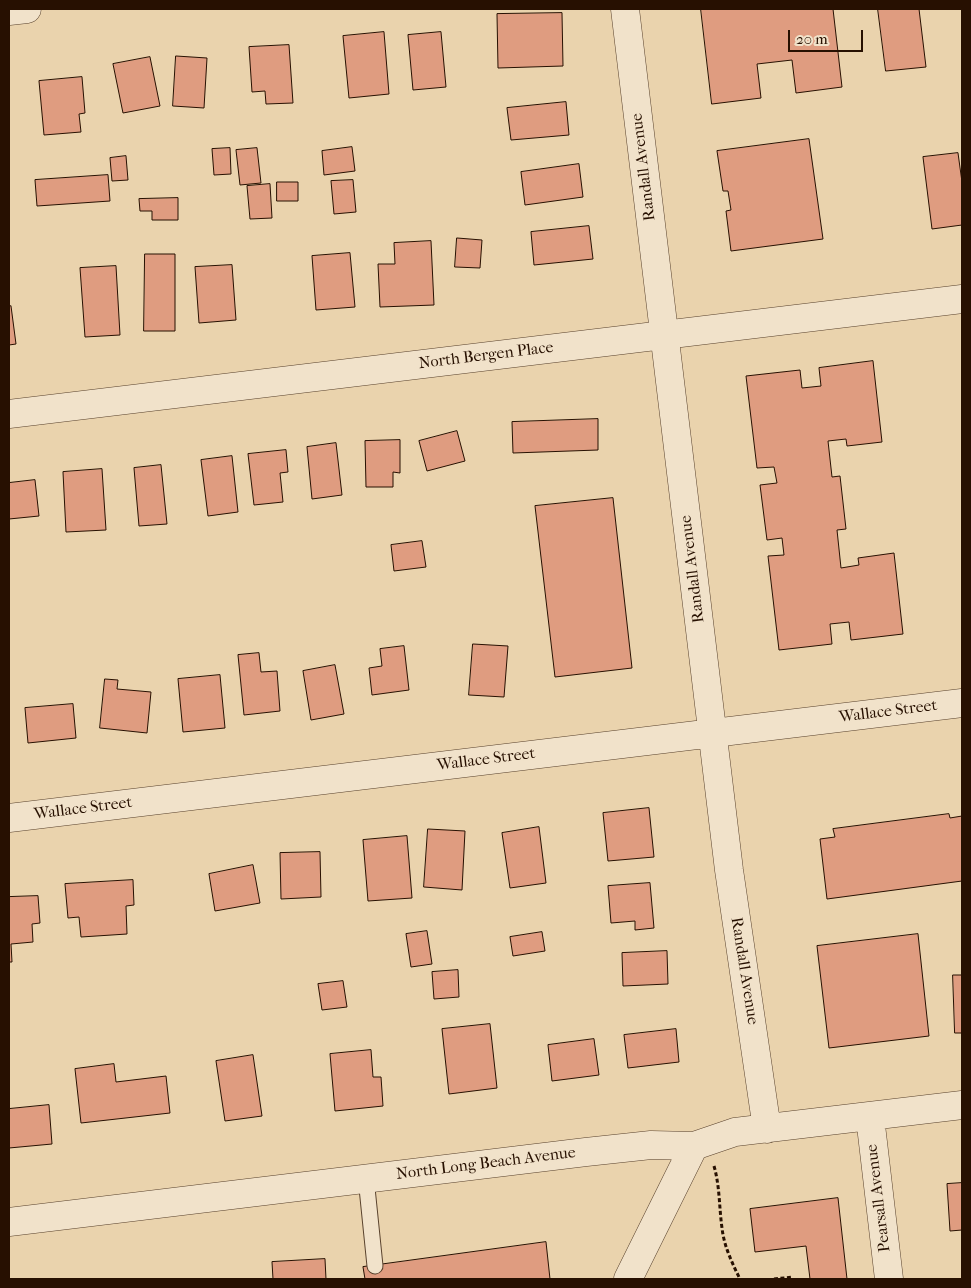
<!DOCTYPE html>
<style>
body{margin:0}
#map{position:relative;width:971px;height:1288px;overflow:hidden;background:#ead3ad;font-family:"IM FELL French Canon",serif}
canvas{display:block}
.frame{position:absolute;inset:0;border:10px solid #271001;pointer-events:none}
.scale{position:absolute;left:788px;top:30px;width:75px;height:22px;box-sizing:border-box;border:2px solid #271001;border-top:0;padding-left:6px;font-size:15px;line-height:18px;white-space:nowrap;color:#271001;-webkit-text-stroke:4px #f1e2ca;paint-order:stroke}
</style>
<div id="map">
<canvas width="971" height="1288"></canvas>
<div class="frame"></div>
<div class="scale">20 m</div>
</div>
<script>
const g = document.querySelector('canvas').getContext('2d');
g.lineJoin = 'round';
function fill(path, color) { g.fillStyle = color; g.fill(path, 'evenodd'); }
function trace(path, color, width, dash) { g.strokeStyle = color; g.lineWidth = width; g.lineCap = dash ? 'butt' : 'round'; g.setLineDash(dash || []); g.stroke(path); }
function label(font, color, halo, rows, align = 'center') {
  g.font = font + ' "IM FELL French Canon",serif'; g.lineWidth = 4; g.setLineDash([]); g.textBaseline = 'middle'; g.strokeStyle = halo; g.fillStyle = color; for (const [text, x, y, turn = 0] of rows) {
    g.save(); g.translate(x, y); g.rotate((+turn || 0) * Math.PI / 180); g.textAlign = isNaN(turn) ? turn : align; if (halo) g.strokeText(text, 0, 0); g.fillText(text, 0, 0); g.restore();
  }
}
const building = new Path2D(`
 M701 9H833L842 87 796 93 792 60 757 64 761 98 712 104Z
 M878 9H919L926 67 886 71Z
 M562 13 563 66 498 68 497 14Z
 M384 32 389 94 349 98 343 36Z
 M441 32 446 87 413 90 408 35Z
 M289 45 293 103 266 104 265 91 252 92 249 47Z
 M176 56 207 58 204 108 173 106Z
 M150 57 160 106 123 113 113 64Z
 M82 77 85 113 79 114 81 132 44 135 39 81Z
 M566 102 569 135 511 140 507 108Z
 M809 139 823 239 731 251 726 211 731 210 728 191H723L717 151Z
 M352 147 355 171 324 175 322 151Z
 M230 148 231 174 214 175 212 149Z
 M257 148 261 183 240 185 236 150Z
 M958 153 962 182V225L932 229 923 157Z
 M126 156 128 180 112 181 110 158Z
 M579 164 583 197 525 205 521 172Z
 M108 175 110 201 37 206 35 180Z
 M353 180 356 212 334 214 331 181Z
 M277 182H298V201H277Z
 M270 184 272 218 250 219 247 186Z
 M178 198V220H152V211H140L139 199Z
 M589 226 593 259 534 265 531 232Z
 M457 238 482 240 480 268 455 267Z
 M431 241 434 305 380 307 378 264H395L394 243Z
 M350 253 355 307 316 310 312 256Z
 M145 254H175V331H144Z
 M232 265 236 320 199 323 195 267Z
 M116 266 120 335 85 337 80 268Z
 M11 306 16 344 9 345V307Z
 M873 361 882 442 847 446 846 439 828 441 832 477 840 476 846 529 837 530 841 568 859 565 858 558 894 553 903 634 851 640 849 622 830 624 832 644 779 650 768 556 784 555 782 538 767 540 760 485 777 483 774 467 757 468 746 376 800 370 802 388 821 386 819 368Z
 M598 419V450L513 453 512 422Z
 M457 431 465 461 427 471 419 441Z
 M400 440V473L393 472V487H366L365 441Z
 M336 443 342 495 312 499 307 447Z
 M286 450 288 472 280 473 283 502 254 505 248 454Z
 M232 456 238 512 208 516 201 460Z
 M161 465 167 524 139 526 134 468Z
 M102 469 106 530 66 532 63 472Z
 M35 480 39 516 9 519V483Z
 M613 498 632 668 555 677 535 506Z
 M422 541 426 567 394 571 391 545Z
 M473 644 508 646 504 697 469 695Z
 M404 646 409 690 372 695 369 668 382 666 380 649Z
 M259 653 261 672 277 671 280 711 244 715 238 655Z
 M335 665 344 714 311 720 303 671Z
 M220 675 225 728 183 732 178 679Z
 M105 679 118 680 117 689 151 692 147 733 100 728Z
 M73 704 76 738 28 743 25 708Z
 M649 808 654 857 608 861 603 813Z
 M949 814 950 818 962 816V881L827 899 820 839 835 837 833 829Z
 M539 827 546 883 510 888 502 833Z
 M428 829 465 831 462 890 424 887Z
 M407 836 412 898 368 901 363 840Z
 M320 852 321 897 281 899 280 853Z
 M253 865 260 903 215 911 209 874Z
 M133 880 134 905 126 906 127 934 81 937 79 917 68 918 65 884Z
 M650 883 654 928 635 930V921L611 923 608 886Z
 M38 896 40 923 32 924 33 942 11 944 12 962H9V897Z
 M427 931 432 964 411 967 406 934Z
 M542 932 545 951 513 956 510 937Z
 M918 934 929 1036 829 1048 817 946Z
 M667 951 668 984 623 986 622 953Z
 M458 970 459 997 434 999 432 972Z
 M953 975H962V1033H955Z
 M343 981 347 1007 322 1010 318 984Z
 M490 1024 497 1088 449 1094 442 1029Z
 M676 1029 679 1062 628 1068 624 1035Z
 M594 1039 599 1075 552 1081 548 1045Z
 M371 1050 373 1077H381L383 1106 335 1111 330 1054Z
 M253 1055 262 1116 225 1121 216 1061Z
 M114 1064 116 1082 166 1076 170 1113 81 1123 75 1069Z
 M49 1105 52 1144 9 1148V1109Z
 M962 1183V1230L950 1231 947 1184Z
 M838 1198 847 1279H810L806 1246 755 1252 750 1209Z
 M546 1242 550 1279H365L363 1267Z
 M325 1259 326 1279H273L272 1262Z`);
fill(building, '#df9c80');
trace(building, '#271001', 1);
const lane = new Path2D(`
 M366 1178 375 1266`);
const street = new Path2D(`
 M625 9 729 870 767 1129
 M9 11 27 9
 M9 414 962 299
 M9 818 962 703
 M870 1117 889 1279
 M9 1222 586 1152 651 1145 694 1146 735 1132 962 1105
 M628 1279 694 1146`);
trace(lane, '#58412c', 17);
trace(street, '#58412c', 29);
trace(new Path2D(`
 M714 1166C720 1187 719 1207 722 1228 724 1246 732 1263 740 1279
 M774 1279 793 1277`), '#271001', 3, [4, 2.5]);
trace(lane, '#f1e2ca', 15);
trace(street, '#f1e2ca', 28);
label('16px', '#271001', '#f1e2ca', [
 ["Randall Avenue",644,167,-97],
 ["North Bergen Place",486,356,-7],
 ["Randall Avenue",693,569,-97],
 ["Wallace Street",888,712,-7],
 ["Wallace Street",486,760,-7],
 ["Wallace Street",83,809,-7],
 ["Randall Avenue",744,971,81],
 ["North Long Beach Avenue",486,1164,-7],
 ["Pearsall Avenue",879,1198,-97]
]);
</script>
